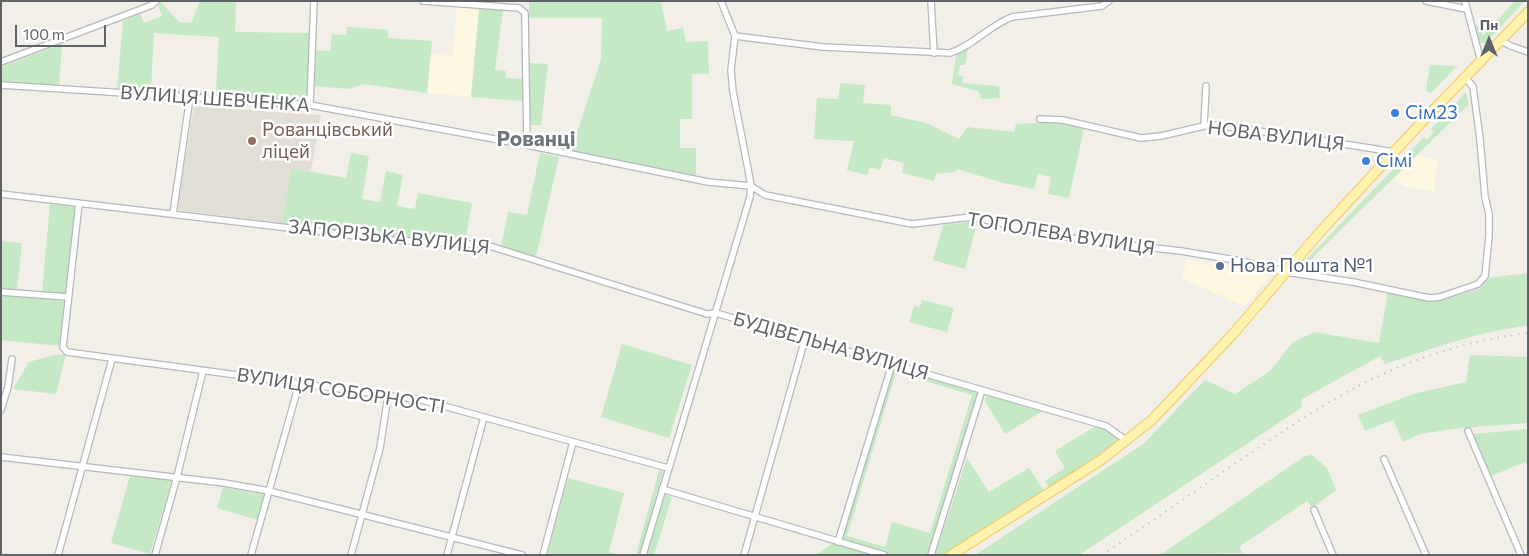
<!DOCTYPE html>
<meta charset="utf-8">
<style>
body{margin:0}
#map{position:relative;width:1529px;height:556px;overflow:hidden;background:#f1efe8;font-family:Commissioner,sans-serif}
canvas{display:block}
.frame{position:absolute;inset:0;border:2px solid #5f6368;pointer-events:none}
.north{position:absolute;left:1464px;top:15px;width:50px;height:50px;-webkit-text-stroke:4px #fff;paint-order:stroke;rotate:0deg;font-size:14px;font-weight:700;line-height:20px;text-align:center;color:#5f6368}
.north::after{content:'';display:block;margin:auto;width:18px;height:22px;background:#5f6368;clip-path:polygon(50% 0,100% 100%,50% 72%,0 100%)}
.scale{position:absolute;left:15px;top:25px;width:91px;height:22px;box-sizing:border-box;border:2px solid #5f6368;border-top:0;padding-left:6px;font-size:15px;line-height:18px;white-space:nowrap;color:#5f6368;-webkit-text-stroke:4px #fff;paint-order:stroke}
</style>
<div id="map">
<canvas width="1529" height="556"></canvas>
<div class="frame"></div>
<div class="north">Пн</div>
<div class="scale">100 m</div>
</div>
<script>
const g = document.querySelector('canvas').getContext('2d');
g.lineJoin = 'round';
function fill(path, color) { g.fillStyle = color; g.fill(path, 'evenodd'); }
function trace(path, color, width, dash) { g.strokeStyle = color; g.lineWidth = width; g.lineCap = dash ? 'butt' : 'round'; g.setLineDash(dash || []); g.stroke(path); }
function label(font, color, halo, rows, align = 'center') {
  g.font = font + ' Commissioner,sans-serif'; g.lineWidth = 5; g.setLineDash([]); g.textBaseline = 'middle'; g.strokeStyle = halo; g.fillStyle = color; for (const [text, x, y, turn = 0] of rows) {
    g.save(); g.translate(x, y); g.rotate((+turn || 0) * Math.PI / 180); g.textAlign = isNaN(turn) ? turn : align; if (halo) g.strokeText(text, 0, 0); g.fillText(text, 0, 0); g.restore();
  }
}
fill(new Path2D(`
 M457 7 479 9 471 97 427 93 431 54 453 56Z
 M1418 155 1437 160 1434 192 1403 186 1394 178Z
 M1187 259 1260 272 1269 277 1245 306 1182 279Z`), '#fef7e0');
fill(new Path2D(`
 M194 106 321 115 311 171 291 169 282 223 177 210Z`), '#e1ded6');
fill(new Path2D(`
 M200 1H236L235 32 310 33 307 101 117 90 123 21 140 14 144 23 162 16 158 5 161 2 179 22 191 23ZM154 33 219 37 216 92 151 89Z
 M529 1H661L667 31 683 28 686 42 708 41 709 74H692V119H680V148H696V177L571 151 601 59 602 18H529Z
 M1515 1H1525L1485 43H1480L1475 27 1478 26 1483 36Z
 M479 9 503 10 495 70 506 71V78L522 79 523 101 471 97Z
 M347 27 388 30V38L432 41 427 93 364 84 349 89 314 86 316 50 330 51 332 34 346 35Z
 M62 44 59 86 1 82V67Z
 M968 48 965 65H960L958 75 963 76 962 83 999 86 1000 98 981 99 980 94 978 91 952 84 956 55Z
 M529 63 548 64 541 125H530Z
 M1430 65 1457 66 1431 93 1426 91Z
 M840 83 865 85 863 103 891 105V115L926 123 959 139 967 127 1014 132 1016 124 1063 122 1084 128 1069 198 1048 194 1051 177 1038 174 1034 189 1004 183 957 169 955 172 936 174 934 181 902 173 904 163 884 158 880 170 870 167 867 175 847 170 854 141 814 139 817 98 838 99Z
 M1466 92 1469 104 1314 256 1312 273 1305 269 1304 262 1424 137 1427 140 1434 132 1431 129Z
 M351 153 369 156 362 199 380 202 386 171 403 175 397 206 415 209 418 193 472 203 465 241 391 237 282 223 291 168 346 178Z
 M540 153 559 157 536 257 501 246 508 212 527 215Z
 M50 204 76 207 65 294 42 292Z
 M970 222 977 223 965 269 933 260 943 225Z
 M1 241 22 243 17 290 1 288Z
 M1528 273V326C1478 331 1432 349 1385 364L1380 356 1302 399 1301 408 1079 555H975L1143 444 1205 380 1235 394 1270 371 1292 343 1314 332 1379 343 1388 292 1429 301H1440L1481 288 1488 278Z
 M1 295 64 301 60 346 1 340Z
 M922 300 954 308 947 332 909 322 914 306 920 307Z
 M622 344 692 365 669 438 601 417Z
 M66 354 56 394 13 389 29 362 54 355Z
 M1470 355 1528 357V423L1460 428 1420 434 1403 442 1393 420 1365 431 1358 415 1413 394 1466 382Z
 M894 367 978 391 928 555H890L841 541ZM896 372 972 395 930 533 892 522 885 547 847 536Z
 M987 394 1043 411 1005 434 985 401Z
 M1096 426 1105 429 1121 440 1049 488 1045 481 1065 468 1055 451Z
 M1528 429V467L1525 462 1491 476 1473 434Z
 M1312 455 1327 468 1336 490 1312 508 1307 501 1239 547 1243 553 1160 555 1305 456Z
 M967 458 989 492 1029 468 1044 491 948 555H935Z
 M659 470 663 471 640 555H636Z
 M130 476 172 480 150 554 111 543Z
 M568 478 624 493 609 552 619 555H547Z
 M223 487 265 495 258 520 217 508Z
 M665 495 672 497 654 555H647Z
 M833 543 876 555H816Z`), '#c5e8c5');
const street = new Path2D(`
 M423 1 519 8 525 13 527 145
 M931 1 934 53
 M1426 1 1466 9
 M1465 1 1481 62
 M735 36 823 47 950 53C973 46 990 25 1012 17L1102 6 1109 1
 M1501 41 1511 46 1528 52
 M1 62 152 5 156 1
 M1 85 310 105 527 145 708 182 751 186 765 195 912 224 971 217 1082 240 1181 251 1241 261 1286 272 1353 282 1429 298 1440 297 1478 284 1485 276 1489 236V214L1485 197 1480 139 1473 87 1466 78
 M310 105 314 1
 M1040 119 1063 120 1141 138 1161 136 1204 126 1216 125 1300 137 1394 152
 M1204 126 1206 86
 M1 194 391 240 483 245 493 247 707 314 716 313 1106 426 1127 441
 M79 203 63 347 67 352 422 400 668 468
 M173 214 190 97
 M1298 258 1304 274
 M1 292 68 297
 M1 410 8 387 12 359
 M1468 431 1521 555
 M1 457 224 483 269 491 522 555
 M1384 459 1426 555
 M662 489 884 555
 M1314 510 1333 555
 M838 542 892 364
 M58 555 112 359
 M155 555 177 477 203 371
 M251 555 299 384
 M351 555 380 448 388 396
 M447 555 484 417
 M543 555 573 442
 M643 555 750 197 751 186 748 169 733 92 731 70 735 36 721 1
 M744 555 805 339
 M931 555 982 390`);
const primary = new Path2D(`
 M951 555 1101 460 1152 420 1233 334 1320 232 1420 124 1528 12`);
trace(street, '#b5b8bc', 8);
trace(primary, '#f2c960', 11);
trace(street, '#fff', 5.5);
trace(primary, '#fff2af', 9);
trace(new Path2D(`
 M1102 555C1145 526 1187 497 1230 467 1266 443 1301 418 1338 397 1395 364 1462 341 1528 333`), '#b6b7b8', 2, [1, 6]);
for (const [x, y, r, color] of [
 [1395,113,5,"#3f7fe0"],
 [252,141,5,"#8d6e63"],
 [1366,161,5,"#3f7fe0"],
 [1220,266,5,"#5c6f8a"]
]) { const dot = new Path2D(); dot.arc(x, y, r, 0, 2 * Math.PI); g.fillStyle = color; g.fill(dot); trace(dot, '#fff', 2); }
label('19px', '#5f6368', '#fff', [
 ["ВУЛИЦЯ ШЕВЧЕНКА",215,99,4],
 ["НОВА ВУЛИЦЯ",1276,136,7],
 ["ТОПОЛЕВА ВУЛИЦЯ",1061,234,9],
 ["ЗАПОРІЗЬКА ВУЛИЦЯ",389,237,6],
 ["БУДІВЕЛЬНА ВУЛИЦЯ",831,346,16],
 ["ВУЛИЦЯ СОБОРНОСТІ",341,391,9]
]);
label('19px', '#366cbe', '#fff', [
 ["Сім23",1405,113],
 ["Сімі",1376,161]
], 'left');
label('19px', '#785e54', '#fff', [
 ["Рованцівський",262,130],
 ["ліцей",262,152]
], 'left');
label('19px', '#4e5e75', '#fff', [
 ["Нова Пошта №1",1230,266]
], 'left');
label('bold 21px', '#70757a', '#fff', [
 ["Рованці",536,139]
]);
</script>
